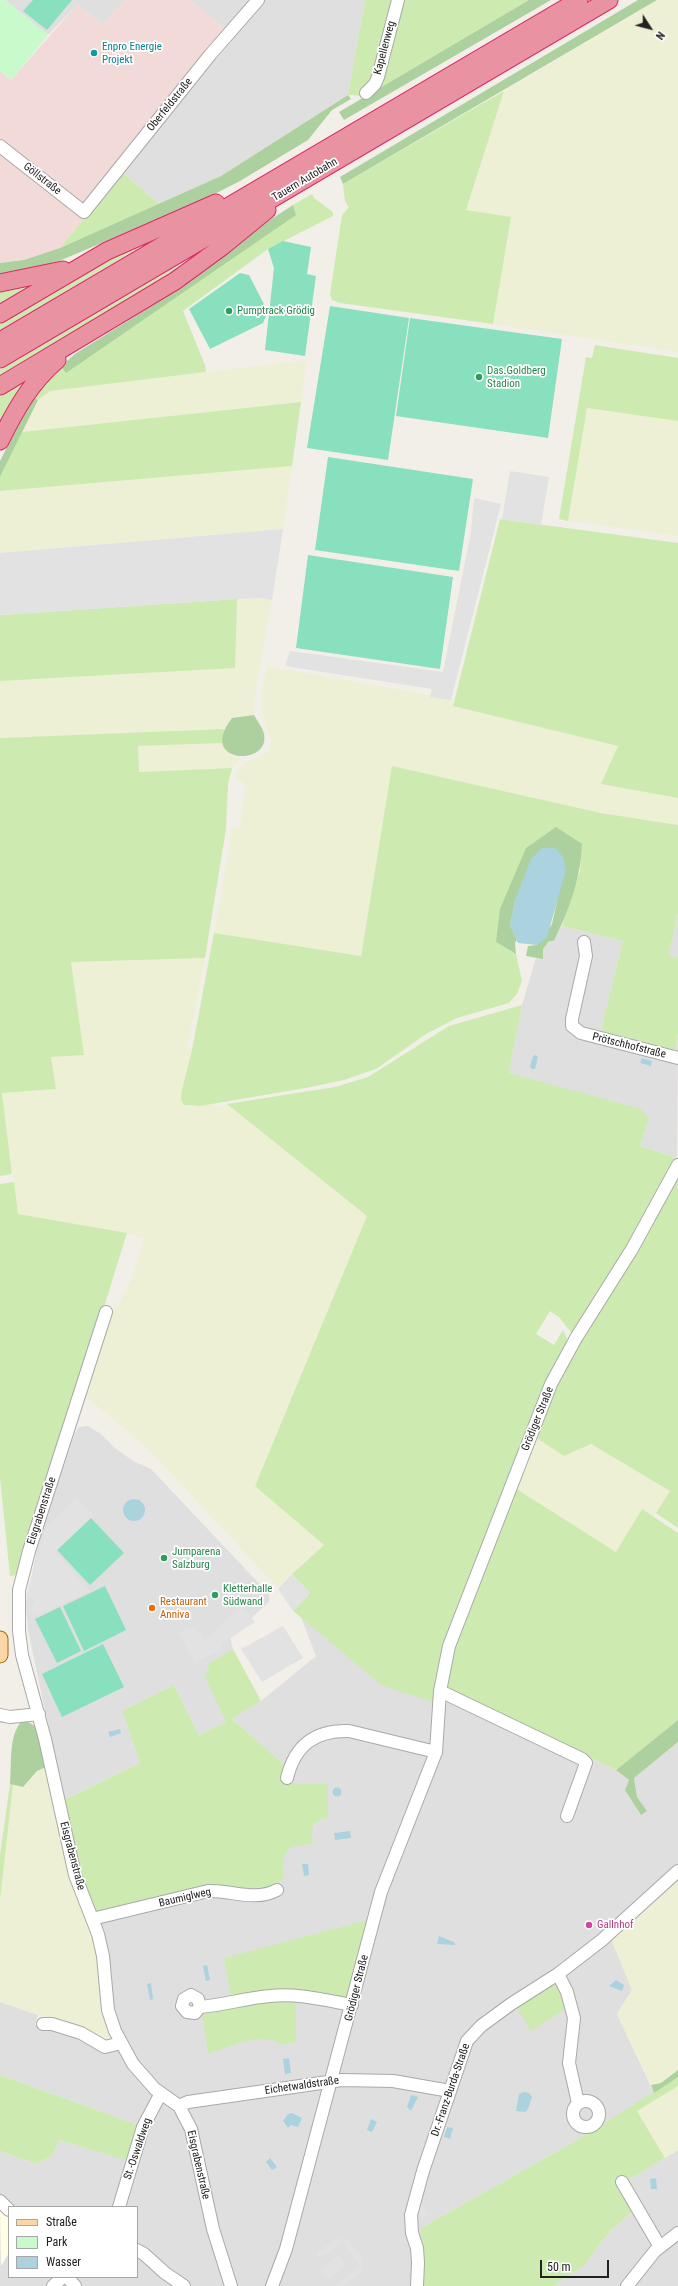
<!DOCTYPE html>
<meta charset="utf-8">
<style>
body{margin:0}
#map{position:relative;width:678px;height:2286px;overflow:hidden;background:#f2efe9;font-family:"Roboto Condensed",sans-serif}
canvas{display:block}
.legend{position:absolute;left:8px;top:2206px;width:130px;height:72px;box-sizing:border-box;background:#fff;border:1px solid #a7a7a7;margin:0;padding:5px 7px;list-style:none;font-size:12px;color:#222}
.legend li{display:flex;align-items:center;gap:8px;height:20px}
.legend b{width:20px;border:1px solid #a7a7a7}
.north{position:absolute;left:630px;top:8px;width:40px;height:40px;-webkit-text-stroke:3px #fff;paint-order:stroke;rotate:126deg;font-size:11px;font-weight:700;line-height:16px;text-align:center;color:#222}
.north::after{content:'';display:block;margin:auto;width:14px;height:18px;background:#222;clip-path:polygon(50% 0,100% 100%,50% 72%,0 100%)}
.scale{position:absolute;left:540px;top:2260px;width:69px;height:18px;box-sizing:border-box;border:2px solid #222;border-top:0;padding-left:5px;font-size:12px;line-height:14px;white-space:nowrap;color:#222;-webkit-text-stroke:3px #fff;paint-order:stroke}
</style>
<div id="map">
<canvas width="678" height="2286"></canvas>
<ul class="legend">
<li><b style="height:5px;background:#fcd6a4"></b>Straße</li>
<li><b style="height:11px;background:#c8facc"></b>Park</li>
<li><b style="height:11px;background:#aad3df"></b>Wasser</li>
</ul>
<div class="north">N</div>
<div class="scale">50 m</div>
</div>
<script>
const g = document.querySelector('canvas').getContext('2d');
g.lineJoin = 'round';
function fill(path, color) { g.fillStyle = color; g.fill(path, 'evenodd'); }
function trace(path, color, width, dash) { g.strokeStyle = color; g.lineWidth = width; g.lineCap = dash ? 'butt' : 'round'; g.setLineDash(dash || []); g.stroke(path); }
function label(font, color, halo, rows, align = 'center') {
  g.font = font + ' "Roboto Condensed",sans-serif'; g.lineWidth = 3.5; g.setLineDash([]); g.textBaseline = 'middle'; g.strokeStyle = halo; g.fillStyle = color; for (const [text, x, y, turn = 0] of rows) {
    g.save(); g.translate(x, y); g.rotate((+turn || 0) * Math.PI / 180); g.textAlign = isNaN(turn) ? turn : align; if (halo) g.strokeText(text, 0, 0); g.fillText(text, 0, 0); g.restore();
  }
}
fill(new Path2D(`
 M5 0H125L103 25 77 5 48 35Z
 M189 0H365L348 95 221 176 159 204 122 172 235 37Z
 M678 913V958L669 955Z
 M562 926 623 941 601 1028 675 1052 678 1033 677 1158 640 1146 648 1118 509 1073 522 1005 536 958 543 959V949L549 941H554Z
 M88 1426 101 1434 115 1448 133 1461 151 1469 269 1594V1602L230 1637 233 1649 209 1664 227 1722 199 1735 174 1685 122 1711 140 1763 64 1800 28 1630 26 1604 41 1531 75 1433 79 1427Z
 M301 1617 319 1632 445 1687 616 1770 629 1780 625 1790 647 1811 637 1797 634 1778 678 1742V1866L608 1932 632 1990 617 2014 654 2093 577 2140 421 2228 422 2286H0V2151L36 2164 53 2155 59 2140 136 2163 158 2085 142 2069 122 2036 112 2009 109 1980 110 1961 96 1922 284 1878V1853L287 1849 291 1846 313 1843 311 1829 319 1819 283 1783 286 1766 232 1719 261 1701 316 1656ZM9 2207H137V2277H9Z
 M0 2002 38 2015 35 2025 120 2051 154 2091 141 2126 0 2075Z
 M678 2150V2286H552L584 2266 609 2232 634 2210 619 2185Z`), '#e0dfdf');
fill(new Path2D(`
 M125 0H189L235 37 60 248 24 260 0 263V71L11 80 77 5 103 25Z`), '#f2dad9');
fill(new Path2D(`
 M0 2209 9 2217V2253L1 2266Z`), '#ffffe5');
fill(new Path2D(`
 M657 0H678V352L493 324 511 218 466 211 504 91Z
 M307 360 301 402 22 432 38 400 49 391Z
 M587 408 678 421V536L568 521Z
 M292 466 283 529 0 553V491Z
 M262 598 272 600 255 694 254 715 232 718 224 729 0 738V681L234 668 237 599Z
 M267 666 453 699V706L618 746 602 784 678 798V825L601 813 392 766 361 956 214 933 227 861 231 827 240 828 245 784 234 777 238 769 247 761 259 757 268 751 271 742 262 711V695Z
 M222 743 229 754 241 758 232 768 139 772 138 746Z
 M205 958 187 1049 192 1050 181 1100 189 1107 215 1102 216 1107 227 1104 367 1216 255 1485 324 1545 277 1587 148 1449 83 1394 108 1317 120 1302 131 1280 144 1239 127 1233 18 1214 2 1093 56 1089 51 1057 84 1055 71 962Z
 M535 1437 564 1456 591 1444 670 1491 654 1517 642 1509 616 1552 515 1488Z
 M48 1766 95 1938 115 2040 0 2002V1900L13 1785 23 1787 37 1771Z
 M678 1874V2070L661 2083 651 2085 617 2014 632 1990 611 1938Z
 M678 2086V2150L665 2158 637 2111Z`), '#eef0d5');
fill(new Path2D(`
 M365 0H529L366 96 348 95Z
 M504 91 466 210 511 217 493 324 340 303 332 300 330 294 342 215 349 207 345 201 343 184Z
 M122 172 159 204 60 248Z
 M312 194 314 198 333 212V216L268 249 183 311 205 365 206 372 50 391 38 400 32 397 58 367 295 215 293 205Z
 M162 234 0 330V318L72 276Z
 M179 265 183 271 0 381V370Z
 M52 276 0 309V288Z
 M595 345 678 358V421L587 408 568 521 559 519 586 357 592 358Z
 M25 378 28 380 0 428V393Z
 M301 402 292 466 0 491V477L22 432Z
 M500 519 678 543V798L601 784 618 746 453 706Z
 M237 599 235 668 0 681V615Z
 M224 729 222 743 138 746 139 772 232 768 228 784 226 829 205 958 71 962 84 1055 51 1057 56 1089 2 1093 12 1174 0 1176V738Z
 M392 766 601 813 678 825V913L669 955 678 958V1033L675 1052 605 1033 601 1028 623 941 562 926 580 871 582 844 496 942 516 954 522 981 517 994 509 1003 457 1018 426 1034 376 1069 344 1080 311 1087 200 1106 184 1105 181 1100 182 1090 192 1050 214 933 361 956Z
 M522 1005 509 1073 641 1109 649 1118 640 1146 677 1158 645 1218 573 1335 559 1317 550 1311 536 1334 554 1345 563 1330 568 1341 545 1390 435 1703 383 1686 293 1611 310 1593 292 1574 324 1545 255 1486 367 1216 227 1104 335 1087 368 1077 449 1026Z
 M678 1172V1528L656 1513 670 1491 591 1444 564 1456 535 1437 554 1388Z
 M14 1182 18 1214 127 1233 85 1368 38 1500 17 1575 10 1576 0 1478V1184Z
 M515 1488 616 1552 642 1509 678 1533V1720L616 1770 445 1687 454 1647Z
 M233 1649 261 1701 232 1719 286 1766 283 1783 328 1784V1818C311 1820 311 1829 313 1844 281 1847 284 1848 284 1878L267 1891 214 1888 95 1913 78 1874 64 1800 140 1763 122 1711 174 1685 199 1735 226 1722 204 1675 209 1671 208 1664Z
 M10 1784 13 1785 0 1900V1855Z
 M371 1919 350 2001 296 1999V2042L282 2045C263 2030 228 2048 208 2054L202 2014 233 2008 224 1958Z
 M553 1985 559 1988 568 2007 531 2031 516 2006 545 1987Z
 M0 2075 141 2126 128 2161 59 2140 53 2155 36 2164 0 2151Z
 M678 2077V2086L637 2111 665 2158 619 2185 634 2210 609 2232 584 2266 552 2286H422L421 2228 577 2140Z`), '#cdebb0');
fill(new Path2D(`
 M529 0H551L344 120 339 112Z
 M638 0H657L343 184 340 177Z
 M348 95 351 99 332 110 308 140 240 181 197 203 59 261 27 271 0 276V263L24 260 60 248 221 176Z
 M293 205 296 215 66 373 61 366 75 354 180 288 253 231Z
 M32 397 38 400 0 477V461Z
 M254 715C257 721 263 728 264 734 271 767 196 764 232 718Z
 M556 827 582 844C581 877 569 911 554 941H549L543 949V959L526 956 528 946 537 945 552 924 557 901 523 883 515 901 510 925 517 940 515 943 516 954 496 942 500 909 526 848Z
 M678 1720V1742L634 1778 637 1797 647 1811 641 1815 625 1790 629 1780 616 1770Z
 M22 1721C43 1722 44 1749 48 1766L37 1771 23 1787 10 1784C12 1765 8 1735 22 1721Z
 M678 2070V2077L654 2093 651 2085 661 2083Z`), '#add19e');
fill(new Path2D(`
 M0 0H5L48 35 11 80 0 71Z`), '#c8facc');
fill(new Path2D(`
 M33 0H72L47 30 23 11Z
 M283 241 311 247 307 274 316 276 305 356 265 350 274 268 268 249Z
 M240 273 249 275 268 312 263 323 210 349 189 309Z
 M330 306 409 318 388 460 307 448Z
 M410 318 562 339 548 438 396 416Z
 M328 457 473 479 459 571 315 550Z
 M308 555 453 577 440 669 296 648Z
 M91 1518 124 1553 90 1585 57 1550Z
 M105 1586 126 1630 84 1651 63 1606Z
 M60 1607 81 1651 57 1663 35 1619Z
 M103 1644 124 1687 62 1717 42 1674Z`), '#88e0be');
fill(new Path2D(`
 M510 471 549 477 541 525 502 519Z
 M474 498 501 504 451 700 430 697 432 689 285 666 290 651 443 672 471 532Z
 M283 529 272 600 262 598 237 599 0 615V553Z
 M76 1497 94 1515 55 1552 90 1591 36 1616 29 1613 35 1599 26 1597 45 1529Z
 M292 1574 310 1593 293 1611 278 1589Z
 M242 1605 255 1622 221 1644 223 1649 194 1663 179 1632 193 1627 205 1639Z
 M283 1626 303 1658 262 1682 241 1649Z
 M421 2202 428 2215 422 2219 415 2206Z
 M339 2237 342 2242 347 2238 365 2262 360 2266 363 2271 343 2286H334L360 2266 342 2242 320 2258 316 2253Z
 M339 2255 347 2265 327 2280 320 2270Z`), '#e2e2e2');
fill(new Path2D(`
 M542 848H555L563 857 566 870 547 937 537 945 518 943 510 925 515 901 531 859Z
 M536 1055 538 1057 535 1069H532L530 1067 533 1056Z
 M642 1058 652 1061 651 1066 640 1063Z
 M123 1510a11 11 0 1 1 22 0a11 11 0 1 1-22 0Z
 M120 1729 121 1733 110 1737 108 1732Z
 M332.5 1792a4.5 4.5 0 1 1 9 0a4.5 4.5 0 1 1-9 0Z
 M350 1831 351 1838 335 1840 334 1833Z
 M302 1864H308L309 1875 304 1876Z
 M439 1936 454 1942 455 1945 437 1944Z
 M207 1965 210 1980 206 1981 203 1966Z
 M616 1980 624 1985 622 1991 609 1986Z
 M151 1983 153 1999 150 2000 147 1984Z
 M289 2058 291 2073 285 2074 283 2059Z
 M524 2092 529 2093 532 2097 528 2109 525 2112 516 2111 519 2094Z
 M411 2095 418 2097 411 2111 407 2107Z
 M292 2113 302 2118 298 2127 291 2125 288 2128 283 2121 288 2114Z
 M371 2119 377 2122 372 2132 367 2130Z
 M447 2127 453 2128 450 2139 444 2137Z
 M270 2158 277 2167 272 2170 266 2162Z
 M656 2178 657 2189H651L650 2179Z`), '#aad3df');
const minor = new Path2D(`
 M366 93 375 84 378 77 398 0
 M0 146 84 212 210 55 258 0
 M584 942 586 956 572 1019V1026L581 1033 678 1058
 M106 1312 29 1551 19 1590V1631L22 1655 45 1739 75 1875 98 1934 103 1956 108 2010 115 2031 133 2064 155 2089 179 2106 191 2129 213 2229 231 2286
 M440 1691 582 1759 586 1763 567 1816
 M0 1715 10 1717 39 1714
 M287 1778C295 1745 315 1730 349 1731L436 1752
 M92 1919 208 1891C232 1890 254 1902 277 1890
 M558 1974 567 1992 574 2018 569 2063 578 2103
 M200 2007 198 1999 191 1995 184 1999 182 2006 187 2012 195 2013 200 2007C224 2005 246 1998 270 1996 297 1993 325 2000 352 2005
 M43 2024H52L81 2033 105 2047 121 2043
 M573 2114a13 13 0 1 1 26 0a13 13 0 1 1-26 0Z
 M179 2106 188 2102 342 2080 393 2081 450 2091
 M622 2182 660 2247
 M0 2201 9 2210
 M119 2207 143 2127 161 2093
 M137 2250 144 2254 165 2273 184 2286
 M67 2277 75 2286
 M53 2286 63 2277
 M272 2286 286 2249 381 1892 436 1752 440 1691 449 1646 551 1384 576 1338 632 1249 678 1165
 M417 2286 418 2263 417 2248 412 2233 411 2215 423 2171 467 2041 481 2026 511 2004 558 1974 602 1940 678 1871
 M627 2286 655 2251 678 2233`);
const major = new Path2D(`
 M0 1639V1655`);
const highway = new Path2D(`
 M0 283 63 270
 M0 314 107 251 216 203
 M0 341 579 0
 M0 359 609 0
 M0 386 175 281 223 246 267 210
 M0 441C15 411 30 383 57 360`);
trace(minor, '#a9a9a9', 14);
trace(major, '#a06b00', 17);
trace(highway, '#dc2a67', 19);
trace(minor, '#fff', 12);
trace(major, '#fcd6a4', 15);
trace(highway, '#e892a2', 17);
for (const [x, y, r, color] of [
 [94,53,4,"#0f9aa8"],
 [229,311,4,"#2e9e5b"],
 [479,377,4,"#2e9e5b"],
 [164,1558,4,"#2e9e5b"],
 [215,1595,4,"#2e9e5b"],
 [152,1608,4,"#e8710a"],
 [589,1925,4,"#d1479c"]
]) { const dot = new Path2D(); dot.arc(x, y, r, 0, 2 * Math.PI); g.fillStyle = color; g.fill(dot); trace(dot, '#fff', 1.5); }
label('11px', '#0d838f', '#fff', [
 ["Enpro Energie",102,47],
 ["Projekt",102,60]
], 'left');
label('11px', '#222', '#fff', [
 ["Kapellenweg",385,48,-75],
 ["Oberfeldstraße",170,105,-51],
 ["Göllstraße",42,179,38],
 ["Tauern Autobahn",305,180,-31],
 ["Prötschhofstraße",629,1046,14],
 ["Grödiger Straße",538,1419,-68],
 ["Eisgrabenstraße",42,1511,-72],
 ["Eisgrabenstraße",72,1856,75],
 ["Baumiglweg",185,1898,-13],
 ["Grödiger Straße",357,1988,-76],
 ["Eichetwaldstraße",302,2086,-8],
 ["Dr.-Franz-Burda-Straße",451,2090,-71],
 ["St.-Oswaldweg",138,2149,-71],
 ["Eisgrabenstraße",198,2165,77]
]);
label('11px', '#27864d', '#fff', [
 ["Pumptrack Grödig",237,311],
 ["Das.Goldberg",487,371],
 ["Stadion",487,384],
 ["Jumparena",172,1552],
 ["Salzburg",172,1565],
 ["Kletterhalle",223,1589],
 ["Südwand",223,1602]
], 'left');
label('11px', '#c56008', '#fff', [
 ["Restaurant",160,1602],
 ["Anniva",160,1615]
], 'left');
label('11px', '#b23c85', '#fff', [
 ["Gallnhof",597,1925]
], 'left');
</script>
